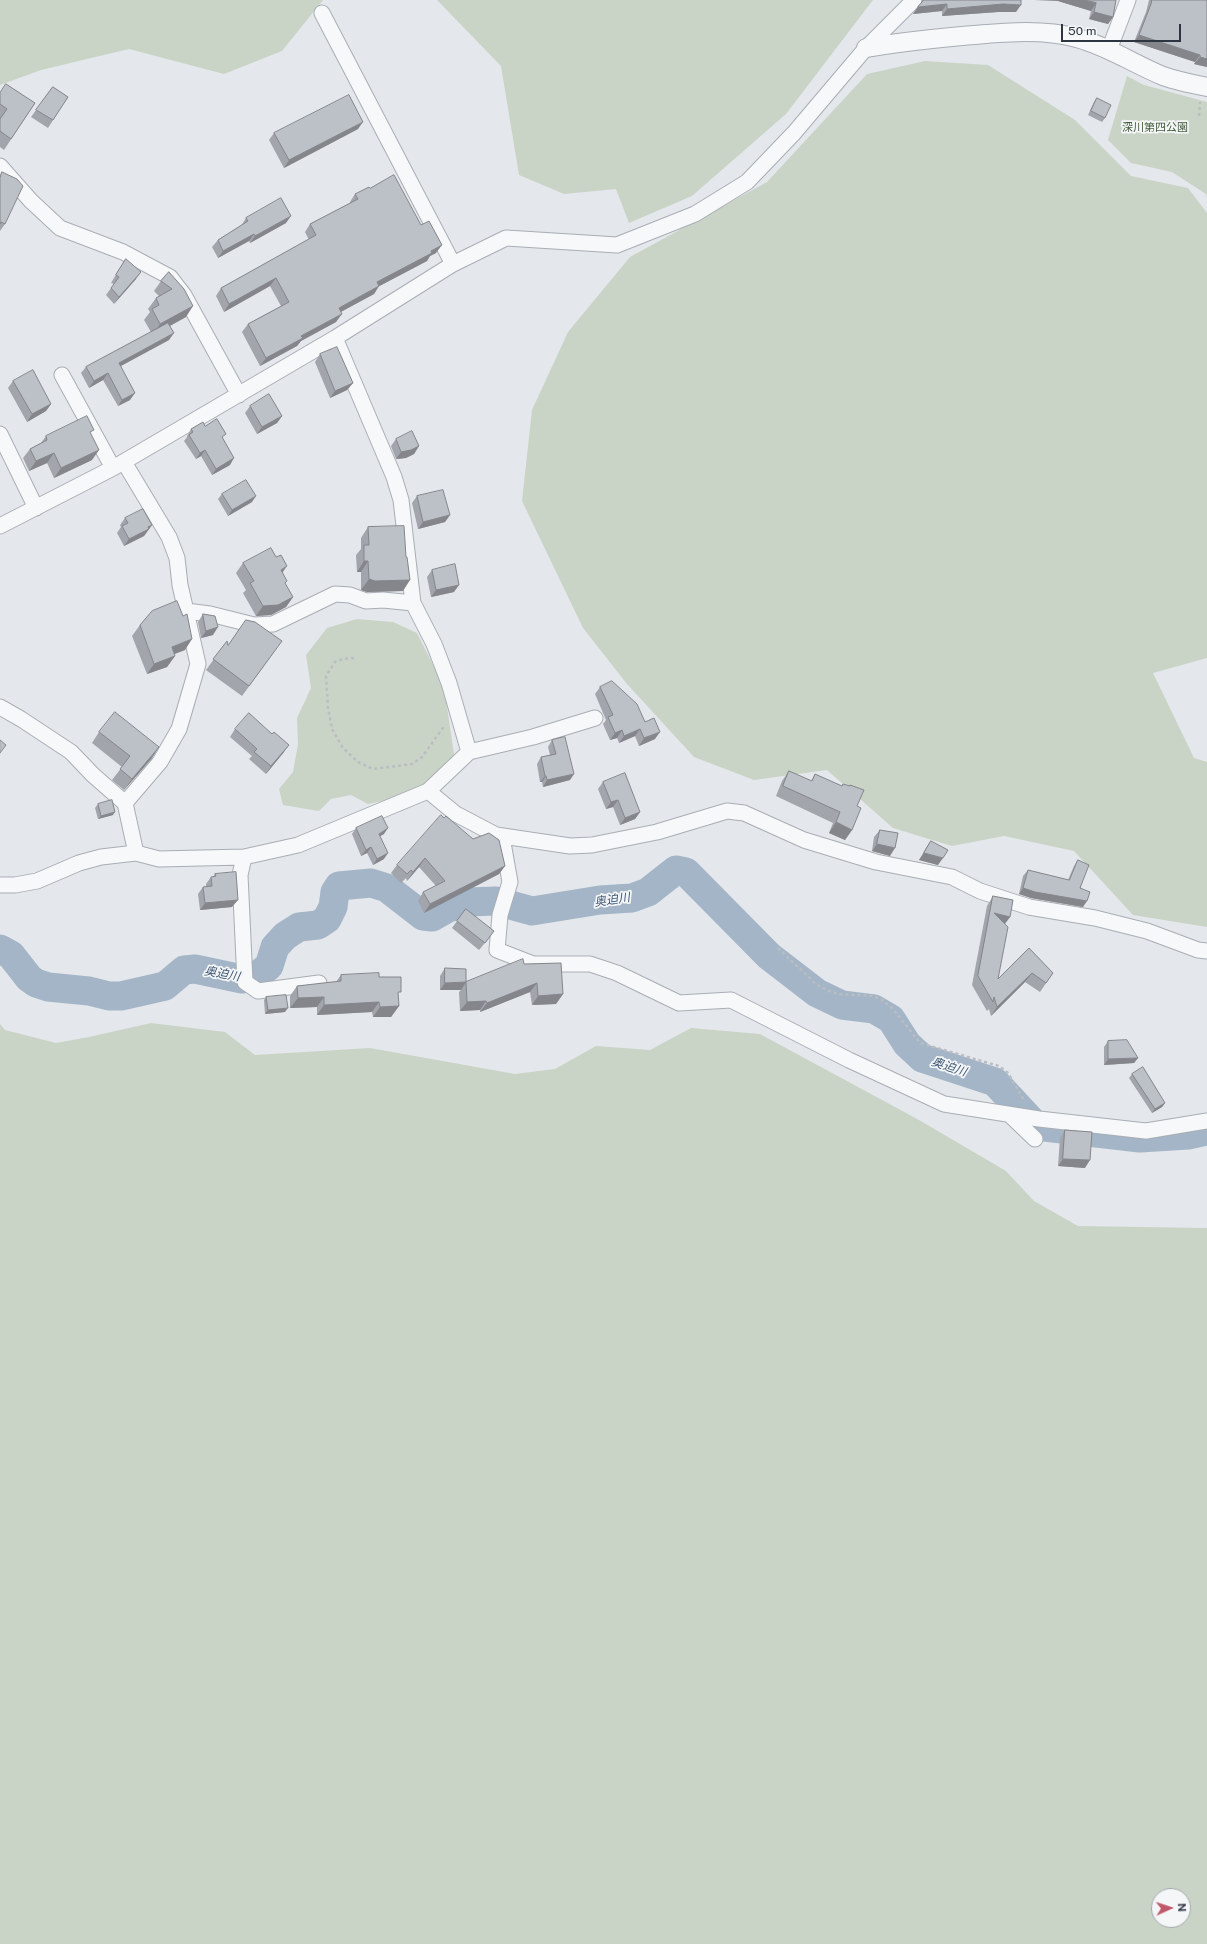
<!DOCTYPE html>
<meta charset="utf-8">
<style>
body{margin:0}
#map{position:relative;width:1207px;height:1944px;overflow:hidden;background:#e4e7eb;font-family:"Public Sans",sans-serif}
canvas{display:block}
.north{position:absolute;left:1151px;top:1888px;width:40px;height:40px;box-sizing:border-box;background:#f4f6f8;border:1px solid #a4a9af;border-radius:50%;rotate:87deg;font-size:11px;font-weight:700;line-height:16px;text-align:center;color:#2d3541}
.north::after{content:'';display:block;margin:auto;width:14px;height:18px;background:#c1576a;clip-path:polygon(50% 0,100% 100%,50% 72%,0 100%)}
.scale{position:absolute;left:1061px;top:24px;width:120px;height:18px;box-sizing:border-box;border:2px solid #2d3541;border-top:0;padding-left:5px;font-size:12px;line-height:14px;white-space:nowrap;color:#2d3541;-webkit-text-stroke:3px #f4f6f8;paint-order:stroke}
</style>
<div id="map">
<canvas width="1207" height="1944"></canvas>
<div class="north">N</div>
<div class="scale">50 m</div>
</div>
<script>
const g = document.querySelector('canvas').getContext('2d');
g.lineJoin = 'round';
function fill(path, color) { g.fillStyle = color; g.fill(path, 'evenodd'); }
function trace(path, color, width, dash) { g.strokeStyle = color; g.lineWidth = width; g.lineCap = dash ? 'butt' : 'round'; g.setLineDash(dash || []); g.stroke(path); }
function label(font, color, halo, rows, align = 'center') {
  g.font = font + ' "Public Sans","Noto Sans JP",sans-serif'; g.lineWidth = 3.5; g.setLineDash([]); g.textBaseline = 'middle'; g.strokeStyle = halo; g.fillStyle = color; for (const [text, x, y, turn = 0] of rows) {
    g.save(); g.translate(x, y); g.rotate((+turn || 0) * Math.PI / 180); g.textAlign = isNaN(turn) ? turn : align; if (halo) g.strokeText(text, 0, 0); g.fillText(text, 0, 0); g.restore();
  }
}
fill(new Path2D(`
 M0 0H323L282 51 224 74 129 49 41 70 0 85Z
 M437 0H873L786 114 692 196 629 223 616 189 564 194 519 175 501 66Z
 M925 61 988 65 1075 120 1131 176 1188 188 1207 213V658L1153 673 1194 758 1207 762V927L1133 915 1074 851 1004 836 952 846 893 828 827 770 754 780 694 757 627 684 583 628 522 501 532 410 568 332 630 257 767 182 867 74Z
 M1127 76 1144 85 1207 102V198L1206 194 1172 172 1131 163 1108 140Z
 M357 619 393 622 417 633 444 687 455 761 432 785 401 797 368 804 351 795 331 799 319 811 283 805 279 789 293 772 298 744 297 718 311 688 306 655 327 628Z
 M151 1023 225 1032 255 1055 370 1048 515 1074 555 1069 596 1046 650 1050 691 1028 760 1034 919 1120 1006 1171 1034 1201 1078 1226 1207 1228V1944H0V1024L5 1030 56 1043 89 1037ZM1159 1896H1183V1920H1159Z`), '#cad4c6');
trace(new Path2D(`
 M0 949 11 955 29 978 36 983 48 987 89 991 109 996H121L165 986 184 970 195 969 242 979 259 974 269 966 275 947 285 936 299 927 318 925 327 919 333 907 335 892 339 886 371 883 387 888 423 916 432 917 448 908 468 902 496 901 532 911 600 900 632 898 648 892 676 870 686 872 769 956 817 993 842 1005 874 1009 891 1019 907 1044 922 1058 995 1082 1036 1126 1140 1138 1188 1135 1207 1131`), '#a3b5c6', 29);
const minor = new Path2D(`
 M322 13 453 264
 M1109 50 1128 0
 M0 166 31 201 60 228 123 252 170 277 184 295 239 395
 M62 375 113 468
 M0 434 36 508
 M124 462 169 537 177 558 180 585 198 664 179 729 160 762 125 803
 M0 526 113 468 335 338 453 264 506 238 617 245 695 214 747 182 794 133 866 48 914 0
 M186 611 210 614 254 625 273 624 335 594 350 595 366 601 383 600 413 603
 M0 707 21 719 71 752 93 775 125 803 136 853
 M469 752 533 737 595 718
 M428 791 456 814 496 835 570 846 592 845 657 832 727 811 744 813 804 840 876 862 952 877 980 891 1029 907 1095 918 1147 931 1198 950 1207 951
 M502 837 510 882 500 915 497 950 533 964H590L617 973 679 1003 731 1000 849 1060 944 1104 1039 1119 1146 1131 1207 1121
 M244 857 240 875 245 982 258 991 319 983
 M0 885H15L37 881 79 863 101 857 136 853 159 859 244 857 298 845 428 791 469 752 449 683 434 644 413 603 401 500 394 477 335 338
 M1010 1115 1035 1139`);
const tertiary = new Path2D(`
 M866 48C898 42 930 39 962 36 1000 33 1040 28 1077 38 1107 46 1134 64 1163 76 1177 81 1192 84 1207 87`);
trace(minor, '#a9aeb5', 17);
trace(tertiary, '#a9aeb5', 20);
trace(new Path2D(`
 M1199 116 1200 102
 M354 658 343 659 335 662 326 676 328 708 332 729 343 748 358 762 373 769 412 764 422 757 445 725
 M778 948 816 984 829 991 838 994 873 996 882 1000 893 1009 920 1043 999 1066 1008 1073 1025 1102`), '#babec2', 2.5, [3, 3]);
trace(minor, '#f7f8f9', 15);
trace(tertiary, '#f7f8f9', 18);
fill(new Path2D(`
 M922 0H1021L1016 12H998L942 16V11L913 14 918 7 921 3Z
 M1116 0 1113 17 1108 24 1089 19 1091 11 1058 1Z
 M1149 0H1207V67L1194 64 1195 62 1134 42 1146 12Z
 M53 87 68 97 48 128 31 117Z
 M0 92 35 103 4 150 0 147Z
 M1097 98 1105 118 1102 122 1088 115 1094 102Z
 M358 129 284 168 269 140 274 133Z
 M2 172 5 224 0 231V176Z
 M370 188 436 253 430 256 427 261 379 286 374 294 341 312 336 322 301 341 297 346 260 366 242 332 248 324 281 306 270 286 224 312 216 296 221 288 309 240 305 232 310 224 350 203V202L355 194Z
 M246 218 286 223 250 243 249 241 218 258 212 247 218 240 241 226Z
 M126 259 136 279 114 304 106 295 114 284 111 283 121 266Z
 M169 272 186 317 170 326 169 340 121 366 130 400 118 406 103 380 89 388 81 373 86 367 151 332 144 320 150 312 148 309 156 298 159 296 154 291 161 281Z
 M320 354 353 383 347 390 330 398 315 362Z
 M13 381 51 404 46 411 27 422 8 388Z
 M250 406 282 416 277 423 257 434 245 413Z
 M205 426 223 439 230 465 212 475 201 456 196 459 184 441 187 437V436L191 429Z
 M91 434 92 460 54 478 47 463 29 471 23 458 30 449 41 443 46 436Z
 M396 439 419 446 414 454 406 458 396 459 391 446Z
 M222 494 252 502 228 516 218 499Z
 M417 496 450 515 445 522 418 529 412 503Z
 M125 518 152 525 144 536 124 546 117 533 121 527 120 525Z
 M368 527 403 591 367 592 361 590V572H357L356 555 361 549V538Z
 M243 563 283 573 285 584 293 597 286 607 271 615 256 616 243 593 246 590 236 573Z
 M432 570 454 592 431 597 427 577Z
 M203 614 213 635 201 638 198 622Z
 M140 625 185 650 174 654 175 656 167 667 147 674 132 636Z
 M227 641 228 645 274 652 242 696 206 670Z
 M600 687 645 722 655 739 639 746 635 736 619 743 617 738 610 740 603 724 606 720 595 694Z
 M235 729 284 752 266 774 249 759 252 756 230 737Z
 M99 732 152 758 124 790 112 780 122 767 92 743Z
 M552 740 570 780 543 787 542 782H540L537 764 541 757 550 755 548 747Z
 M789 771 811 781 815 774 841 786 843 784 857 806 852 830 845 840 829 833 833 823 776 796 782 781Z
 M603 782 640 812 635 819 620 825 613 807 606 809 598 789Z
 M98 804 113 815 98 819 95 808Z
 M356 828 384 834 380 836 384 859 373 865 367 853 361 856 352 834Z
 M880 830 890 856 872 851 874 837Z
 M473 839 505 866 499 874 424 913 418 901 423 892 436 886 419 867 407 881 406 878 401 883 391 873 397 865Z
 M931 841 938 865 919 860 926 848Z
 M1078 860 1083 907 1031 898 1019 894 1023 876 1028 870 1068 880 1074 866Z
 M215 874 232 907 200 910 198 894 203 887H206V884L211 877H213Z
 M993 896 1010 917 1005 924 998 979 1029 948 1053 973 1040 992 1025 982 991 1016 989 1009 987 1011 972 985 987 906Z
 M457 921 489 938 479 950 452 928Z
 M524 964 563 994 556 1004 532 1005 530 992 480 1012V1010L460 1011 459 992 461 990H440V976L445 968 466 982Z
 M341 975 379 977 398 996 399 1006 391 1017H373L372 1012 317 1015V1007L290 1008V996L297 986 336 982Z
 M266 997 285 1012 265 1014 264 1000Z
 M1108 1041 1138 1058 1134 1063 1104 1065V1047Z
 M1132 1074 1165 1103 1162 1107 1152 1113 1129 1078Z
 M1065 1130 1085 1168 1058 1166 1060 1138Z`), '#a2a5ab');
fill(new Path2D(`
 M1034 0H1084L1096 3 1091 11 1058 1Z
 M947 4 942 11 913 14 918 7Z
 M1003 4 1021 5 1016 12H998L942 16 947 9Z
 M1094 12 1113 17 1108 24 1089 19Z
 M1139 35 1200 55 1195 62 1134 42Z
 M1200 57 1207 59V67L1194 64Z
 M363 122 358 129 284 168 289 160Z
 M291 216 286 223 250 243 255 236Z
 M254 234 249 241 218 258 223 251Z
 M442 245 436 253 430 256 427 261 372 290 377 282Z
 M141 272 136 279 114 304 119 297Z
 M276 278 270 286 224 312 229 304Z
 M379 286 374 294 333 316 339 308Z
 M193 306 186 317 153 335 160 324Z
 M342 314 336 322 301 341 297 346 260 366 266 358 301 336Z
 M174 333 169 340 115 369 119 363Z
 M108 373 103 380 89 388 94 381Z
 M353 383 347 390 330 398 335 391Z
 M135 393 130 400 118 406 122 400Z
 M51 404 46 411 27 422 32 414Z
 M282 416 277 423 257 434 262 427Z
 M419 446 414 454 406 458 396 459 401 452Z
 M99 450 92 460 54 478 61 468Z
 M205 450 201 456 196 459 200 453Z
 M54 453 47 463 29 471 36 461Z
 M234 458 230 465 212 475 216 469Z
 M256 496 252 502 228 516 232 510Z
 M450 515 445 522 418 529 423 522Z
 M152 525 144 536 124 546 129 539Z
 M364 561H368L361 572H357Z
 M287 566 280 576 281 570Z
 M369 579 410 580 403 591 367 592 361 590Z
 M459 585 454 592 431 597 436 590Z
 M293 597 286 607 271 615 256 616 263 606Z
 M218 627 213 635 201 638 206 631Z
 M192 639 185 650 164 658 172 647Z
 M175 656 167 667 147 674 154 664Z
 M640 729 635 736 619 743 624 736Z
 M622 730 617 738 610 740 615 733Z
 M660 732 655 739 639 746 644 738Z
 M289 745 284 752 266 774 271 766Z
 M159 747 152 758 124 790 132 779Z
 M574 774 570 780 543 787 547 780Z
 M545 776H546L542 782H540Z
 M618 800 613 807 606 809 611 802Z
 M115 812 113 815 98 819 101 816Z
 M640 812 635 819 620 825 625 818Z
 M836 822 852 830 845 840 829 833Z
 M388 828 384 834 375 839 379 834Z
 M877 844 895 848 890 856 872 851Z
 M371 847 367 853 361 856 366 850Z
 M388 853 384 859 373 865 377 859Z
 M924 853 943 858 938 865 919 860Z
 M425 858 419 867 407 881 413 872Z
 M505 866 499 874 424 913 430 904Z
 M1023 888 1087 901 1083 907 1031 898 1019 894Z
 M238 900 232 907 200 910 205 903Z
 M994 913 1010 917 1003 926Z
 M1032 973 1025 982 991 1016 997 1007Z
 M466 982 461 990H440L445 983Z
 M537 983 530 992 480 1012 487 1003Z
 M563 994 556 1004 532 1005 538 996Z
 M324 997 317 1007 290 1008 298 998Z
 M486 1001 480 1010 460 1011 467 1002Z
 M379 1002 372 1012 317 1015 324 1005Z
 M399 1006 391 1017H373L380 1007Z
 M288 1008 285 1012 265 1014 268 1010Z
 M1138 1058 1134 1063 1104 1065 1108 1059Z
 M1165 1103 1162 1107 1152 1113 1155 1109Z
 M1063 1159 1090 1160 1085 1168 1058 1166Z`), '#84868b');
const building = new Path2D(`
 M924 0H1021V5L1003 4 947 9V4L918 7Z
 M1084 0H1116L1113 17 1094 12 1096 3Z
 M1152 0H1207V59L1200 57V55L1139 35 1151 4Z
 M6 84 35 103 11 139 0 131V119L7 109 0 104V93Z
 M53 87 68 97 53 120 36 110Z
 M349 95 363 122 289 160 274 133Z
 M1097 98 1111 105 1105 118 1091 111Z
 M2 172 17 179 23 186 5 224 1 222 0 224V178Z
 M394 175 421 225 429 221 442 245 431 251 432 253 377 282 379 286 339 308 342 314 301 336 303 338 266 358 248 324 289 302 276 278 229 304 221 288 316 235 310 224 358 199 355 194 369 187 370 188Z
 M281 198 291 216 255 236 254 234 223 251 218 240 248 221 246 218Z
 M126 259 141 272 119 297 111 288 119 277 116 275Z
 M169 272 184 289 193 306 160 324 152 309 159 305 156 298 172 289 161 281Z
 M168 323 174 333 119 363 135 393 122 400 108 373 94 381 86 367Z
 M337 347 353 383 335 391 320 354Z
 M33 370 51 404 32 414 13 381Z
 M269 394 282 416 262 427 250 406Z
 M87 416 94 430 90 432 99 450 61 468 54 453 36 461 30 449 47 440 46 436Z
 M217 419 226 434 222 437 234 458 216 469 205 450 200 453 189 435 193 432 191 429 203 422 205 426Z
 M412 431 419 446 411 450 401 452 396 439Z
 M246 480 256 496 232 510 222 494Z
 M443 490 450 515 423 522 417 496Z
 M143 509 152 525 148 527 149 529 129 539 122 526 128 523 125 518Z
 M404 526 406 557H407L410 580 375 581 369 579 368 561H364V545H369L368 527Z
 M271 548 276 557 281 555 287 566 281 570 287 581 285 583 293 597 278 605 263 606 250 583 254 581 243 563Z
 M455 564 459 585 436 590 432 570Z
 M177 601 183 616 187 614 192 639 172 647 175 656 154 664 140 625 152 611Z
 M203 614 215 616 218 627 206 631Z
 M246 620 255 622 282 641 249 686 213 659 227 641 228 645Z
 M612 681 637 704 645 722 654 718 660 732 644 738 640 729 624 736 622 730 615 733 608 717 613 715 600 687Z
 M115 712 159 747 132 779 120 769 130 756 99 732Z
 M249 713 272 734 274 732 289 745 271 766 254 752 257 749 235 729Z
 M565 737 574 774 547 780 546 776H545L541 757 556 754 552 740Z
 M0 740 6 745 0 753Z
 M789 771 812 781 815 774 842 786 843 784 850 786V785L864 790 857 806 861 808 852 830 836 822 840 812 783 786Z
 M625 773 640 812 625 818 618 800 611 802 603 782Z
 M112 800 115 812 101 816 98 804Z
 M441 815 444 818 446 816 473 839 489 833 499 840 505 866 430 904 423 892 445 881 425 858 413 872 411 870 407 874 397 865Z
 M382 816 388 828 379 834 388 853 377 859 371 847 366 850 356 828Z
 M880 830 898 833 895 848 877 844Z
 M931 841 948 850 943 858 924 853Z
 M1078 860 1089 865 1080 888 1090 892 1087 901 1035 892 1023 888 1028 870 1069 880Z
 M236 872 238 900 205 903 203 887 212 886 211 877 216 876 215 874Z
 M993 896 1013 900 1010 917 994 913 1008 927 998 979 1029 948 1053 973 1046 983 1032 973 997 1007 994 997 993 1002 978 976Z
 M466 909 494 931 485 943 457 921Z
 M523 959 524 964 561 963 563 994 538 996 537 983 487 1003 486 1001 467 1002 466 982Z
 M445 968 466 969V982L445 983Z
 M379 973V977H401V992H398L399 1006 380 1007 379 1002 324 1005V997L298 998 297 986 341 981V975Z
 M286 995 288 1008 268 1010 266 997Z
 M1127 1040 1138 1058 1108 1059V1041Z
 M1143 1067 1165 1103 1155 1109 1132 1074Z
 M1065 1130 1092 1132 1090 1160 1063 1159Z`);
fill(building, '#bcc0c7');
trace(building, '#84868b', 1);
label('11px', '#435c3c', '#f4f6f8', [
 ["深川第四公園",1155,128]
]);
label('italic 12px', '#3b5571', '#f4f6f8', [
 ["奥迫川",612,900,-8],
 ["奥迫川",222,974,10],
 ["奥迫川",949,1067,18]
]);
</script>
